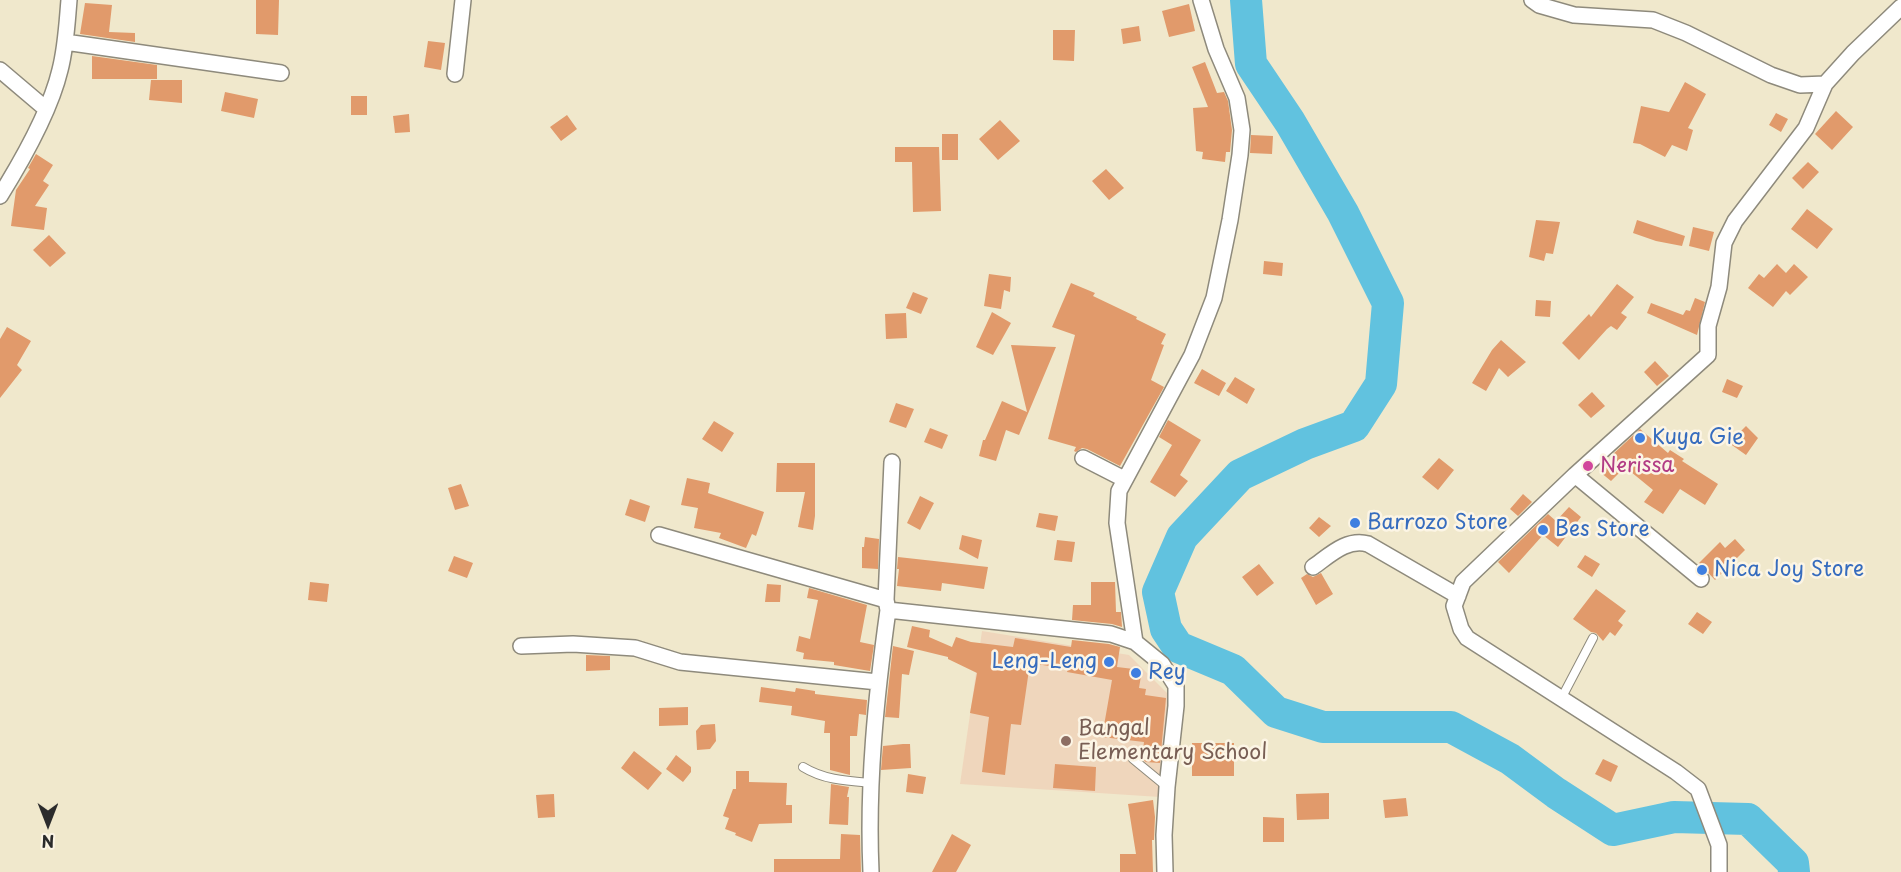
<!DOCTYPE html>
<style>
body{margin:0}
#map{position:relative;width:1901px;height:872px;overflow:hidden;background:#f0e8cc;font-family:"Playpen Sans",sans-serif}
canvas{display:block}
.north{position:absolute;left:18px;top:794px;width:60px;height:60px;-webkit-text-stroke:4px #fcf5e5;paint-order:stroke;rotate:180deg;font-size:16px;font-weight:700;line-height:24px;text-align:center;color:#2b2b2b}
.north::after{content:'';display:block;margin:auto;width:21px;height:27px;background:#2b2b2b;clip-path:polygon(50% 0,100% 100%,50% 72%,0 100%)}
</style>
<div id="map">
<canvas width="1901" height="872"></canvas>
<div class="north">N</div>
</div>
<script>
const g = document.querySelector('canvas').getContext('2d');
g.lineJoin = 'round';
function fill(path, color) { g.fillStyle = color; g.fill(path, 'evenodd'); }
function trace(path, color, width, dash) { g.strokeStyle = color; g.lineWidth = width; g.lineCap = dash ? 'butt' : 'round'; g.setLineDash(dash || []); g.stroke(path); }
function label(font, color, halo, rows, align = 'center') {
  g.font = font + ' "Playpen Sans",sans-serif'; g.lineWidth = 5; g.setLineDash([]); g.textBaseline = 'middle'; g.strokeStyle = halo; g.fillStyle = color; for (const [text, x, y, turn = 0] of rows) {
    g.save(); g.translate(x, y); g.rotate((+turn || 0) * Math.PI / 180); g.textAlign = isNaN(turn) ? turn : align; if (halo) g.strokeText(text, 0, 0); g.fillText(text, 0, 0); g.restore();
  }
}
fill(new Path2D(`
 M982 631 1129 655 1171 697 1160 797 960 784Z`), '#efd6bc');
trace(new Path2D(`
 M1246 0 1251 64 1290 122 1343 213 1388 303 1381 384 1354 426 1305 444 1240 475 1182 537 1158 592 1166 629 1178 647 1233 670 1276 712 1323 727H1451L1510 759 1556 793 1613 830 1674 817 1748 819 1793 863 1794 872`), '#61c2df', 32);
fill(new Path2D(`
 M256 0H279L278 35 256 34Z
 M85 3 112 5 109 32 135 33V42L80 34Z
 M1189 4 1195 31 1169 37 1162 11Z
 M1139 26 1141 41 1123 44 1121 29Z
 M1053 30H1075L1074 61 1053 60Z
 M428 41 445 43 441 70 424 67Z
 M92 56 157 65V79H92Z
 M1205 62 1217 93 1224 92 1228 101 1232 130 1230 152H1226L1225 162 1202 159 1203 152 1196 151 1193 108 1208 107 1192 67Z
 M151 80H182V103L149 100Z
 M1685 82 1706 94 1688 128 1693 130 1687 151 1672 145 1665 157 1640 144 1633 143 1641 106 1669 112Z
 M225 92 258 99 254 118 221 111Z
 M351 96H367V115H351Z
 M1836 111 1853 127 1832 150 1815 134Z
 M1776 113 1788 119 1781 132 1769 125Z
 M409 114 410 132 395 133 393 116Z
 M567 115 577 129 561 141 550 127Z
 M1000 120 1020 141 998 160 979 139Z
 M942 134H958V160H942Z
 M1251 135 1273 136 1272 154 1250 153Z
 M895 147H939L941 211 913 212 912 162H895Z
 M36 154 53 165 43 181 49 185 35 206 47 208 44 230 11 226 16 190 30 169 28 168Z
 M1808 162 1819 172 1803 189 1792 178Z
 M1106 169 1124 188 1109 200 1092 181Z
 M1807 209 1833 229 1817 249 1791 229Z
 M1536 220 1560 222 1553 254 1546 253 1544 261 1529 257Z
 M1637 220 1685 236 1682 246 1656 241 1633 233Z
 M1693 227 1714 232 1709 251 1689 246Z
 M49 235 66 253 50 267 33 250Z
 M1264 261 1283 263 1282 276 1263 274Z
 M1777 264 1786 273 1794 264 1808 277 1790 295 1786 291 1773 307 1748 288 1759 274 1764 278Z
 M989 274 1011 277 1010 292 1004 290 1001 309 984 306Z
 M1071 283 1095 293 1093 296 1137 317 1136 319 1166 334 1161 344 1164 345 1151 380 1164 387 1120 466 1087 449 1082 448 1076 452 1074 451 1076 447 1048 439 1075 335 1052 327Z
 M1617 284 1634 297 1621 313 1627 317 1617 330 1611 326 1607 329 1579 360 1562 343 1589 314 1591 317Z
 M913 292 928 298 921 314 906 308Z
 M1695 298 1705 302 1697 335 1647 313 1651 303 1683 315 1686 310 1690 311Z
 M1536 300 1551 301 1550 317 1535 316Z
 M992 312 1011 323 993 355 976 347Z
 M906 313 907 338 886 339 885 314Z
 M7 327 31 341 17 365 22 370 0 398V339Z
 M1501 340 1526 362 1508 377 1499 368 1486 391 1472 383 1492 350Z
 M1011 345 1056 347 1019 435 1006 430 996 461 979 456 983 440H985L1002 401 1027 412Z
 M1655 361 1669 376 1657 386 1644 372Z
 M1202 369 1226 383 1219 396 1194 383Z
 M1235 377 1255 389 1247 404 1226 391Z
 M1727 379 1743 386 1737 398 1722 392Z
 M1592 392 1605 406 1591 418 1578 405Z
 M896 403 914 409 906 428 889 422Z
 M1168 420 1201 440 1180 475 1188 481 1175 497 1150 482 1172 445 1159 437Z
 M714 421 734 433 722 452 702 439Z
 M1746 426 1758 438 1746 455 1729 443Z
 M930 428 948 435 942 449 924 442Z
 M1640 429 1668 453 1670 450 1684 459 1682 461 1718 484 1705 505 1680 489 1663 514 1644 502 1653 490 1625 467 1611 481 1600 472 1614 457 1612 455Z
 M1439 458 1454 470 1438 490 1422 477Z
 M777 463H815V516L813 530 798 527 805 492H776Z
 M687 478 710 483 708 493 764 512 756 536 752 534 746 548 719 538 721 533 694 528 698 508 681 505Z
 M461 484 469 506 455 510 448 488Z
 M1523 494 1532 502 1518 516 1510 509Z
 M920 496 934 503 920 530 907 523Z
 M630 499 650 506 645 522 625 515Z
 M1569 507 1581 517 1558 547 1543 535 1509 573 1498 562 1548 514 1556 521Z
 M1039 513 1058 516 1055 531 1036 527Z
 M1319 517 1331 526 1319 537 1309 528Z
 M962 535 982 540 978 559 959 549Z
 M865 537 879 539 878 569 862 568V547H864Z
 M1735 539 1745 550 1715 580 1699 563 1720 542 1725 548Z
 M1057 540 1075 542 1072 562 1054 560Z
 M1585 555 1600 564 1592 577 1577 567Z
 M454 556 473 563 467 578 448 571Z
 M898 557 988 567 984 589 942 583 941 591 897 586 899 569H897Z
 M1259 564 1274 583 1257 596 1242 577Z
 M1321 573 1333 594 1316 605 1301 578 1307 574 1313 577Z
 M310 582 329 584 327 602 308 600Z
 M1091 582H1115L1116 612H1121L1122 627 1112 624 1072 620 1073 605H1091Z
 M767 584 781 585 780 602H765Z
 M809 588 867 605 860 642 874 645 870 671 834 665V662L803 659 804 653 796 651 799 636 810 639 818 600 807 598Z
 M1596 589 1626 611 1618 621 1623 625 1615 636 1610 632 1603 641 1596 633 1591 632 1573 619Z
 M1697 612 1712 622 1703 634 1688 624Z
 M912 626 930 630 929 637 952 647 956 637 971 642 1013 647 1015 638 1071 647 1072 640 1109 644 1120 647 1117 667 1142 670 1139 688 1146 689 1145 695 1166 698 1160 763 1146 762 1142 759 1144 742 1102 737 1112 680 1067 672 1068 669 1030 663 1021 725 1011 724 1005 775 982 772 989 717 970 713 977 673 948 659V657L907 647Z
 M893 646 914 651 909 675 902 674 899 718 885 717Z
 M586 655 610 656V670L586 671Z
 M761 687 795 692 796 688 815 691V694L867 700 866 715 859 714 857 736H850V775L830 770V733H824L825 721 791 715 792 706 759 702Z
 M688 707V725L659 726V708Z
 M715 724 716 741 710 749 697 750 696 731 701 725Z
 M1192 743H1234V776H1192Z
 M903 744H910L911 768 881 770 883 746Z
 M634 751 662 773 648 790 621 768Z
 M676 755 691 767V772L683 782 666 769Z
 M1603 759 1618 766 1611 782 1595 774Z
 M1055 764 1096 767 1095 791 1053 788Z
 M736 771H749V782L787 783 786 805H792V823L759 824 752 842 735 835 736 833 725 829 729 818 723 816 733 789H736Z
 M908 774 926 777 923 794 906 792Z
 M831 784 849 787 847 797H849L848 825 829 824Z
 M1329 793V819L1297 820 1296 794Z
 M554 794 555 817 538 818 536 795Z
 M1406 798 1408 816 1385 818 1383 800Z
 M1153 800 1155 817 1154 840H1152L1153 872H1120V854H1136L1128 804Z
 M1263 817 1284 818V842H1263Z
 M841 834 860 835 861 872H774V859H840Z
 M952 834 971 845 956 872H932Z`), '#e19a6b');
const service = new Path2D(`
 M1561 699 1593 638
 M1133 759 1167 787
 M803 767C824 780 847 781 872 783`);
const minor = new Path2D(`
 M1532 0 1539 5 1574 15 1653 20 1686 33 1771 75 1800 85 1825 84 1853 53 1901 7
 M65 42 281 73
 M0 70 46 109
 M455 74 463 0
 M0 196C23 159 50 112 60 70 66 47 67 23 69 0
 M1083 458 1124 479
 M1575 475 1701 579
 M659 535 886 600
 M1313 567C1330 555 1347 538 1368 544L1458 596
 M888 610 1111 634 1135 642 1162 664 1176 686V706L1167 787 1164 835 1165 872
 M1135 642 1117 523 1119 491 1192 355 1214 298 1230 220 1240 155 1242 130 1237 98 1216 49 1201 0
 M521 646 573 644 635 648 680 662 878 682
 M871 872C867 785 876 696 888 610L886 600 892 462
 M1719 872V845L1698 789 1676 772 1467 638 1461 629 1454 606 1463 582 1575 475 1708 355V326L1719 287 1724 243 1735 221 1806 128 1825 84`);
trace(service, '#8e8a7c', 10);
trace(minor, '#8e8a7c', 18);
trace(service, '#fff', 8);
trace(minor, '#fff', 15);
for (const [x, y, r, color] of [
 [1640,438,6,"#3f7fe0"],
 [1588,466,6,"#d1479c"],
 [1355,523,6,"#3f7fe0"],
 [1543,530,6,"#3f7fe0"],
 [1702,570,6,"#3f7fe0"],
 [1109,662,6,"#3f7fe0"],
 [1136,673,6,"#3f7fe0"],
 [1066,741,6,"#8d6e63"]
]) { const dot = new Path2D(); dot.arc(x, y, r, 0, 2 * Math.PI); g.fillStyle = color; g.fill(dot); trace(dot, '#fcf5e5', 2); }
label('21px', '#366cbe', '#fcf5e5', [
 ["Kuya Gie",1652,438],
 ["Barrozo Store",1367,523],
 ["Bes Store",1555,530],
 ["Nica Joy Store",1714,570],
 ["Leng-Leng",1097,662,"right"],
 ["Rey",1148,673]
], 'left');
label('21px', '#b23c85', '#fcf5e5', [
 ["Nerissa",1600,466]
], 'left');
label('21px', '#785e54', '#fcf5e5', [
 ["Bangal",1078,729],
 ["Elementary School",1078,753]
], 'left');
</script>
